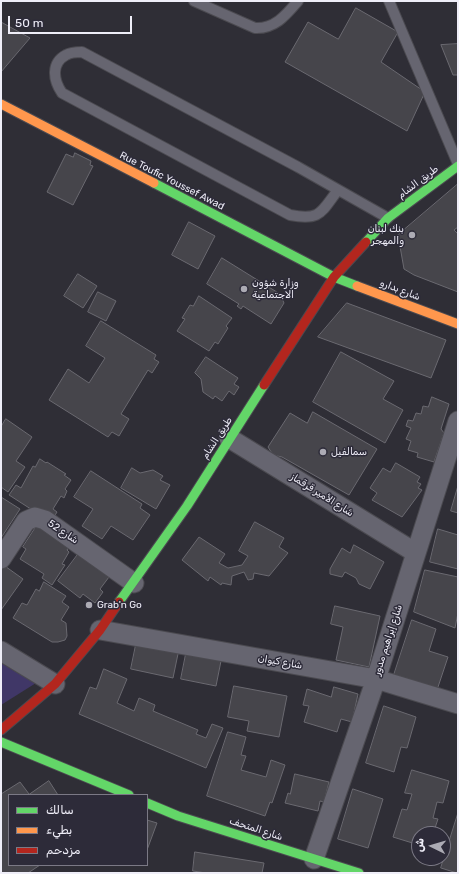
<!DOCTYPE html>
<meta charset="utf-8">
<style>
body{margin:0}
#map{position:relative;width:459px;height:874px;overflow:hidden;background:#2f2e36;font-family:Rubik,Vazirmatn,sans-serif}
canvas{display:block}
.frame{position:absolute;inset:0;border:2px solid #efeef8;pointer-events:none}
.legend{position:absolute;left:8px;top:794px;width:140px;height:72px;box-sizing:border-box;background:#2d2b39;border:1px solid #7b7985;margin:0;padding:5px 7px;list-style:none;font-size:12px;color:#efeef8}
.legend li{display:flex;align-items:center;gap:8px;height:20px}
.legend b{width:20px;border:1px solid #7b7985}
.north{position:absolute;left:411px;top:826px;width:40px;height:40px;box-sizing:border-box;background:#2d2b39;border:1px solid #7b7985;border-radius:50%;rotate:275deg;font-size:11px;font-weight:700;line-height:16px;text-align:center;color:#efeef8}
.north::after{content:'';display:block;margin:auto;width:14px;height:18px;background:#acabb4;clip-path:polygon(50% 0,100% 100%,50% 72%,0 100%)}
.scale{position:absolute;left:8px;top:16px;width:124px;height:18px;box-sizing:border-box;border:2px solid #efeef8;border-top:0;padding-left:5px;font-size:12px;line-height:14px;white-space:nowrap;color:#efeef8;-webkit-text-stroke:3px #2d2b39;paint-order:stroke}
</style>
<div id="map">
<canvas width="459" height="874"></canvas>
<div class="frame"></div>
<ul class="legend">
<li><b style="height:5px;background:#63d668"></b>سالك</li>
<li><b style="height:5px;background:#ff974d"></b>بطيء</li>
<li><b style="height:5px;background:#b3261e"></b>مزدحم</li>
</ul>
<div class="north">ش</div>
<div class="scale">50 m</div>
</div>
<script>
const g = document.querySelector('canvas').getContext('2d');
g.lineJoin = 'round';
function fill(path, color) { g.fillStyle = color; g.fill(path, 'evenodd'); }
function trace(path, color, width, dash) { g.strokeStyle = color; g.lineWidth = width; g.lineCap = dash ? 'butt' : 'round'; g.setLineDash(dash || []); g.stroke(path); }
function label(font, color, halo, rows, align = 'center') {
  g.font = font + ' Rubik,Vazirmatn,sans-serif'; g.lineWidth = 3; g.setLineDash([]); g.textBaseline = 'middle'; g.strokeStyle = halo; g.fillStyle = color; for (const [text, x, y, turn = 0] of rows) {
    g.save(); g.translate(x, y); g.rotate((+turn || 0) * Math.PI / 180); g.textAlign = isNaN(turn) ? turn : align; if (halo) g.strokeText(text, 0, 0); g.fillText(text, 0, 0); g.restore();
  }
}
fill(new Path2D(`
 M1 663 36 683 1 705Z`), '#403767');
const building = new Path2D(`
 M356 8 398 32 381 62 425 92 407 131 285 62 308 22 338 39Z
 M1 22 30 38 1 72Z
 M458 44V75H453L441 45Z
 M75 153 91 161 90 165 93 166 73 205 47 192 66 154 73 157Z
 M458 184V227L454 230 458 234V292L414 275 404 269 398 235Z
 M189 222 215 236 198 269 172 255Z
 M222 258 280 294 284 303 271 324 243 306 241 309 237 306 239 304 207 284Z
 M78 274 97 286 83 308 64 296Z
 M98 292 116 301 106 321 88 312Z
 M199 296 232 318 226 326 228 328 218 344 215 342 209 351 177 331 185 319 182 318 190 305 193 306Z
 M347 303 446 340 431 378 318 337Z
 M101 321 156 355 154 359 159 362 152 373 148 370 121 414 129 419 119 436 112 432 108 437 49 400 68 369 89 383 105 358 86 346Z
 M341 352 394 381 383 399 403 410 385 443 313 402Z
 M206 357 238 378 234 384 239 387 234 395 229 391 222 401 215 396 213 399 203 392 201 379 195 373Z
 M432 397 449 404 441 429 444 433 434 462 417 457 418 453 408 450 411 441 406 439 411 428 406 426 408 420 413 421 416 413 421 414 423 406 428 407Z
 M313 412 377 449 349 495 282 457 273 455 268 447 290 413 307 423Z
 M6 419 32 437 16 461 25 467 8 492 1 487V427Z
 M40 459 46 463 47 462 66 474 64 475 71 480 65 489 67 491 64 498 61 496 53 509 57 512 51 522 9 495 16 485 21 488 33 466 35 467Z
 M396 463 420 477 417 482 421 484 418 488 422 490 402 517 372 500 377 493 370 488 383 468 390 472Z
 M132 468 140 473 153 470 163 476 160 480 170 485 156 509 121 488Z
 M91 471 142 504 140 508 150 515 133 540 111 526 102 539 82 526 93 509 74 497Z
 M458 486V513L451 511Z
 M1 497 20 509 1 538Z
 M255 522 284 538 279 547 288 553 269 576 254 573 253 579 248 580 244 572 232 576 231 585 222 583 221 585 210 577 208 581 182 560 199 537 225 554 219 563 228 568 242 565 248 556 239 551Z
 M38 524 71 544 67 550 69 552 62 564 65 565 52 585 42 578 44 574 20 559 26 549 23 547Z
 M438 529 458 535V569L430 562Z
 M354 545 384 562 370 589 359 584 356 578 345 572 342 577 330 574V569L342 548 350 553Z
 M82 549 112 573 100 589 103 592 95 603 83 594 80 598 58 581Z
 M2 564 23 579 1 610V565Z
 M425 570 458 577V613L455 628 414 612Z
 M44 582 66 596 62 602 69 607 61 620 66 623 67 636 65 640 58 642H52L13 618 22 603 27 605 36 589 39 591Z
 M335 606 380 616 369 667 336 660 343 627 331 624Z
 M412 620 436 629 429 651 448 657 436 693 393 678Z
 M137 640 179 649 173 678 131 669Z
 M187 649 222 656 216 686 181 679Z
 M104 669 127 679 117 703 134 711 139 698 155 705 153 711 198 730 196 734 206 738 212 724 223 728 206 768 79 714 90 687 96 689Z
 M234 686 287 696 279 737 247 731 249 721 228 717Z
 M334 687 358 694 352 722 341 719 337 732 304 722 309 706 303 705 307 689 331 697Z
 M384 706 416 717 407 748 401 747 394 772 366 763Z
 M228 732 246 737 241 755 246 756 241 770 266 777 271 760 285 765 272 803 270 802 265 816 207 796Z
 M412 770 449 781 443 803 437 802 433 818 438 819 433 834H419V845L393 837 402 809 407 810 412 794 405 793Z
 M295 774 329 782 324 802 320 801 318 811 285 803 288 793 290 794Z
 M49 781 58 795H9V865H40L28 873H1V794L20 782 29 794Z
 M353 789 383 799 368 848 338 839Z
 M458 813V873H457L441 868Z
 M147 820 157 823 147 850Z
 M195 852 264 863 262 873H206L193 871Z`);
fill(building, '#46454b');
trace(building, '#6a6970', 1);
const lane = new Path2D(`
 M194 1 255 28C275 29 286 15 298 1
 M389 1 458 164
 M338 190C321 212 321 221 290 215L62 93C53 80 51 63 66 55 71 52 78 52 82 52L298 167 388 218`);
const street = new Path2D(`
 M229 438 416 553
 M1 559 26 521 35 517 45 520 134 583
 M100 630 376 679 458 704
 M1 651 55 684
 M314 859 376 679 458 421`);
const fast = new Path2D(`
 M154 183 334 277 357 286
 M366 242 388 218 458 166
 M119 602 187 506 264 385
 M1 742 129 795
 M147 803 178 816 359 873`);
const slow = new Path2D(`
 M1 104 154 183
 M357 286 458 324`);
const jam = new Path2D(`
 M264 385 334 277 366 242
 M1 730 55 684 100 630 119 602`);
trace(lane, '#4b4a50', 12);
trace(street, '#4b4a50', 21);
trace(fast, '#4b4a50', 11);
trace(slow, '#4b4a50', 11);
trace(jam, '#4b4a50', 11);
trace(lane, '#666570', 10);
trace(street, '#666570', 19);
trace(fast, '#63d668', 9);
trace(slow, '#ff974d', 9);
trace(jam, '#b3261e', 9);
for (const [x, y, r, color] of [
 [412,235,4,"#acabb4"],
 [244,289,4,"#acabb4"],
 [323,452,4,"#acabb4"],
 [89,605,4,"#acabb4"]
]) { const dot = new Path2D(); dot.arc(x, y, r, 0, 2 * Math.PI); g.fillStyle = color; g.fill(dot); trace(dot, '#2d2b39', 1.5); }
label('10px', '#efeef8', '#2d2b39', [
 ["Rue Toufic Youssef Awad",172,181,27],
 ["طريق الشام",418,182,-37],
 ["شارع بدارو",400,290,21],
 ["طريق الشام",217,438,-57],
 ["شارع الأمير قرقماز",322,495,32],
 ["شارع 52",63,532,34],
 ["شارع إبراهيم مدور",388,640,-72],
 ["شارع كيوان",280,662,10],
 ["شارع المتحف",256,829,18]
]);
label('10px', '#efeef8', '#2d2b39', [
 ["بنك لبنان",404,229,"right"],
 ["والمهجر",404,241,"right"],
 ["وزارة شؤون",252,283],
 ["الاجتماعية",252,295],
 ["سمالفيل",331,452],
 ["Grab'n Go",97,605]
], 'left');
</script>
